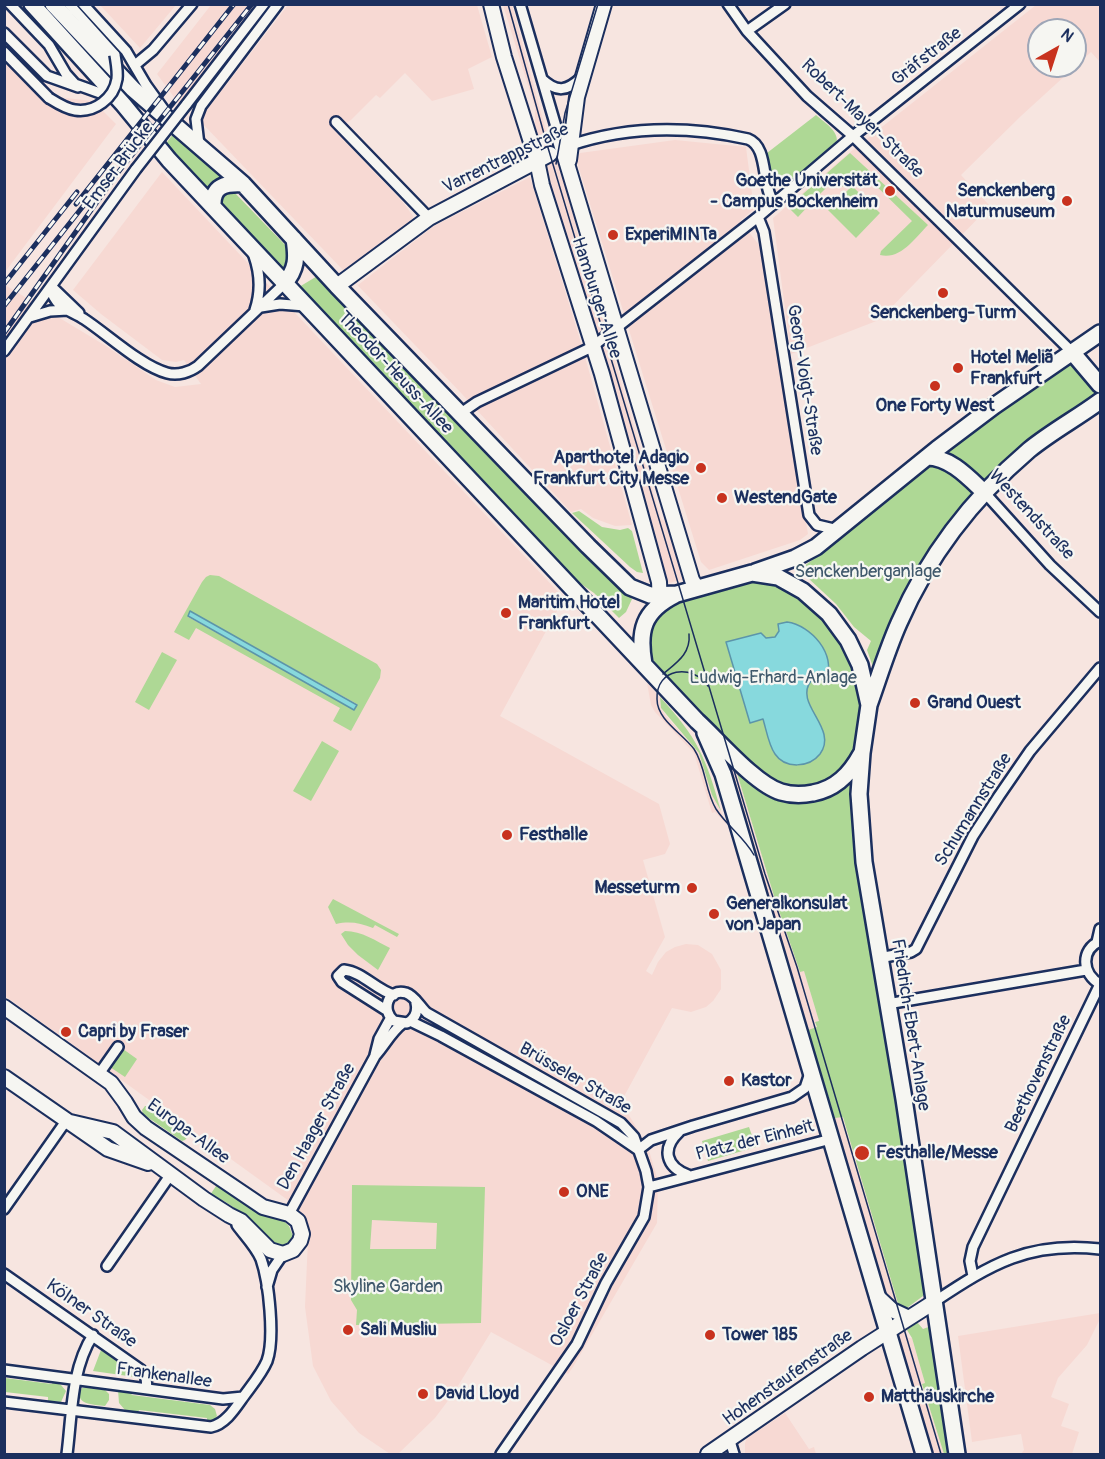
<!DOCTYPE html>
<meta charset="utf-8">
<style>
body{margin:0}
#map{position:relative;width:1105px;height:1459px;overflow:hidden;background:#f7e5e0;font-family:Pangolin,sans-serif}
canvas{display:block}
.frame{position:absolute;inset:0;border:6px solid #1b2f5e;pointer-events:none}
.north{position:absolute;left:1027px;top:18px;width:60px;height:60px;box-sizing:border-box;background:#f6f6f2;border:2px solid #9ea6b7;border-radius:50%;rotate:39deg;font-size:16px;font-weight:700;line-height:24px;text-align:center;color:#1b2f5e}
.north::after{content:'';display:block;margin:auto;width:21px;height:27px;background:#c8321e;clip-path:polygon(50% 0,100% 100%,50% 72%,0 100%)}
</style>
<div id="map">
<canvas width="1105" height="1459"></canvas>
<div class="frame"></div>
<div class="north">N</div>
</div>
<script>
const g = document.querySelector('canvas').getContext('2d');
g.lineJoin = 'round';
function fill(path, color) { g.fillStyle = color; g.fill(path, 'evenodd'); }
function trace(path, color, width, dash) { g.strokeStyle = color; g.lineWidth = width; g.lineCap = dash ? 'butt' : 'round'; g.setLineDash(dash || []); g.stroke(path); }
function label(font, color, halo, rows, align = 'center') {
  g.font = font + ' Pangolin,sans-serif'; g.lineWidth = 4.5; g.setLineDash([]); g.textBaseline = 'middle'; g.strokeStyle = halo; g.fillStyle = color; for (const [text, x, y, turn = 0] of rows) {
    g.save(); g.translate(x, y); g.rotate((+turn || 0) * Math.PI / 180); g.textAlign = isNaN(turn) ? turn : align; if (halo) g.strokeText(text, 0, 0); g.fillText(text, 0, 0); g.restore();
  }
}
fill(new Path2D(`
 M100 5H176L140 48Z
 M211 5H257L179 104 157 74Z
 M288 5H477L492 57 468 69 474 89 432 101 405 73 380 98 376 95 351 120 334 130 402 201 413 216 412 220 345 270 358 285 434 226 530 177 582 346 632 525 615 526 593 518 581 509 571 512 462 394 199 120Z
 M503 5H512L553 157 560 163 579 223 576 229 661 519 665 521 684 579 669 583 663 570 599 341 563 229 559 224 535 127V108Z
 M1036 5H1100V62L1091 52 1021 116 961 175 990 206 879 320 791 354 773 218 849 153ZM1039 30H1075V66H1039Z
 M5 43 62 101 64 102 66 98 93 101 116 124 5 272Z
 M675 140 746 147 754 209 740 221 760 246 808 534 800 540 709 570 701 562 576 159 580 153Z
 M162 172 564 598 500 716 659 804 670 844 665 854 643 860 665 937 646 971 652 975 658 962 666 952 675 947 686 944 698 945 712 954 721 970V989L713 1001 706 1007 691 1012 672 1008 621 1102 648 1147 658 1181 657 1223 573 1367 568 1374 491 1332 453 1394 435 1418 398 1454H390L359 1433 331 1401 313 1366 305 1307 308 1239 296 1206 5 996V285L106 346 156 380 175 387 201 384 184 360 176 362 162 360 101 314 73 290Z
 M647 683 660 697 661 708 666 716 699 753 717 804 721 811 726 824 715 812 712 813 694 753 655 712 651 705Z
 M722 756 736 770 774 896 800 971H804L819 1021 815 1023 845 1124 899 1307 908 1338H912L925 1383 922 1384 944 1454H930L899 1346 893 1317 855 1193 846 1174 832 1127 837 1126 790 975 792 973 765 896Z
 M1100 1313V1319L1087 1345 1058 1378 1051 1397 1069 1404 1061 1426 1079 1432 1072 1454H1021L1024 1450 1021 1434 972 1442 958 1336Z
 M785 1413 809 1449 814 1447 816 1454H745V1443L747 1438Z`), '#f7d9d3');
fill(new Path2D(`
 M816 115C825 123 841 132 836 145L786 187 776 186 771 181 767 153Z
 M173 134 227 180 209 191 165 145Z
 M850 153 928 225C915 238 901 260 880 255L881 251 912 221 860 170 843 187 835 179 815 199 812 196 809 200 811 203 798 217 788 207Z
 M852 186 880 213 856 238 828 210Z
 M228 190 234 192 290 250 291 256 285 270 222 205 220 200 222 194Z
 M319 275 632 599 626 612 619 618 594 593 570 576 299 287Z
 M1069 363 1096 392V395L985 484 944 452 999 409Z
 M934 465C949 467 965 483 974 494 945 526 920 562 901 602 891 623 884 645 875 667H873L867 650 871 641 854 627 836 604 808 578 804 566 830 547 923 468Z
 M579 511 602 527 620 530 628 528 632 531 643 573 637 572 630 567 572 513Z
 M210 575 219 576 377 664 381 670 380 678 351 731 333 721 340 708 196 628 189 640 174 632 202 582 206 577ZM191 612 357 704 355 709 188 617Z
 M750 581C798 582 839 628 855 670 865 695 862 740 850 764 846 771 829 782 821 785 814 789 794 789 785 787 763 784 724 736 708 719 691 700 665 680 652 658 648 651 649 644 649 636 650 628 654 618 660 612 673 598 730 586 750 581Z
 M162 652 177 660 149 710 135 702Z
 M660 697C698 738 706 758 721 811L712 795 699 753 661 708Z
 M322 741 339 751 311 801 293 791Z
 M736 770C743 777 749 784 757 790 789 814 827 804 855 781L861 893 883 1013 925 1281 923 1296 907 1308 899 1307 843 1117 835 1118 808 1030 817 1027 815 1022 819 1021 804 971 800 972 774 896Z
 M333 899 399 934 397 937 375 925 373 928C360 923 350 921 336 924L328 907Z
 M345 931C362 931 376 941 390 948L378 970 358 955 348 945 341 934Z
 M123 1049 137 1059 125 1077 110 1067Z
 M145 1106H149L187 1132 189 1135 185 1140 182 1141 143 1114 142 1110Z
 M749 1127 756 1147 708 1161 702 1141Z
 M218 1183 265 1215 285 1222 289 1226 293 1236 287 1246 276 1250C256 1229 238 1204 210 1195Z
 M352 1185 485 1187 481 1323 356 1325 357 1310 351 1300ZM372 1220 437 1223 436 1249H370Z
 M917 1322 923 1329 931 1326 954 1454H944L922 1384 925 1383 912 1338 907 1330Z
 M101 1350 136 1375 135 1377 93 1371Z
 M5 1378 52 1384 53 1381 61 1385 66 1391 61 1402 48 1401V1397L5 1392Z
 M87 1387 105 1390 109 1394V1400L105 1406C94 1405 72 1404 82 1388Z
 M118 1390 130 1392 132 1395 210 1405 215 1409 217 1416 212 1422H207V1418L139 1410 138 1413 125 1410 119 1403Z`), '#aed895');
const water = new Path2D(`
 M190 611 357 705 354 710 188 616Z
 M787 622C811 625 837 655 826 679L811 681C793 704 839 728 820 754 809 768 785 769 775 754 769 746 766 729 763 719L750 723 726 642 761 633 766 638 775 637 779 631 778 624Z`);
fill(water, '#87d9dd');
trace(water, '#5c95aa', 1.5);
const street = new Path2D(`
 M10 4 49 45 66 74 75 84 114 98
 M69 4 115 55
 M83 4 126 51 146 85 164 110
 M520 4 559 137
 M728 4 747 31 807 96 853 136 1072 352
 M747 31 785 4
 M4 33 47 76 78 87
 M4 52 49 98
 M135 65 153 50 192 4
 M542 79C557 93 567 91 581 78
 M186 105 264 4
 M336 122 429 218
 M199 145 196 119 201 106 278 4
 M568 146C626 126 689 126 748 139 769 147 761 185 774 204
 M758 217 764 232 809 515 817 525 838 530
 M254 256C260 273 261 292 255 310
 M52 287 79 313
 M51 289C52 295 55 300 60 305 67 311 77 314 84 319 107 334 141 366 167 373 178 376 190 372 198 366L284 284
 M261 307 280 304 305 306
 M30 317 50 311 68 310
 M4 351 136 169
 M461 413 477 402 592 347 758 217 853 136 1020 4
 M985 493 1050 565 1100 612
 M1097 942 1100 929
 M879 958 911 952 916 949 973 836 999 796 1030 751 1100 668
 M416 1003C418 1012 415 1019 407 1023L394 1021C381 1011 387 988 406 993 415 996 420 1007 427 1013L621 1123 634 1137 646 1171 649 1187 644 1217 606 1283 577 1344 501 1454
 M887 1004 1086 970
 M386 1010 342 982 338 976 344 970C363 972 376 990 394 995
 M410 1021 441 1036 596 1121 637 1149
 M375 1055 379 1039 390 1019
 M99 1074 118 1047
 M679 1132C661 1149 666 1167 688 1175
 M638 1150 651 1140 693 1126 792 1097 805 1088 810 1073
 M649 1187 831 1139
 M4 1209 66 1121
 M289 1214 375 1056C385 1045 391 1032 403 1023
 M107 1266 171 1174
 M4 1274 141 1370 146 1377 147 1389
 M973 1276 970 1261 973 1247 1100 984C1082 974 1080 950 1100 941
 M267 1287 272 1270 283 1254
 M934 1302C991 1264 1029 1241 1100 1249
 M4 1370 223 1399 243 1397
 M4 1402 211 1427C226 1424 236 1407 244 1396 252 1385 262 1373 267 1361 275 1339 269 1282 261 1259 256 1247 245 1236 237 1225
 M730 1441 734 1454
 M67 1454C72 1415 71 1369 93 1335`);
const secondary = new Path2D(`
 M491 4 504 57 537 161 542 185 602 374 659 582 660 603
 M559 137 692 580 697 588
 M569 160 577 97 604 4
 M337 286 429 218 550 154
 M4 1007 111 1083 125 1102 134 1117 146 1128 263 1207 289 1214 298 1221 302 1234 300 1241 293 1250 283 1254 270 1250 241 1221 229 1215 204 1199 113 1132 66 1121
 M4 1077 108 1149 148 1163
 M877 1296 892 1310 909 1318
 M708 1454 862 1348 934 1302`);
const primary = new Path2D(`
 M32 4 123 104 169 160 697 721C718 740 755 784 781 792 791 795 803 795 813 793 836 789 850 774 861 754
 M53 4 133 89 243 184 337 286 588 546 630 587 650 595 677 594 752 573 778 577 803 591 829 614 848 640 860 665 869 705 862 753 859 794 864 862 904 1099 957 1454
 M213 206C212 186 225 183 243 184
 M284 284C297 269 297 258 294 239
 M1072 352 1100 385
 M927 457C950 457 969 478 985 493
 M755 572 795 558 816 547 937 449 994 406 1100 333
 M644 664C638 631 643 611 675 595
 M869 705C879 677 887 650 899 623 928 556 974 497 1029 450 1051 432 1077 418 1100 401
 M705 733 723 774 924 1454`);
trace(street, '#1b2f5e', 14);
trace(secondary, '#1b2f5e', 18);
trace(primary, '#1b2f5e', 20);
trace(street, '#f6f6f2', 9);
trace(secondary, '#f6f6f2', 14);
trace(primary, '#f6f6f2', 15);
trace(new Path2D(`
 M508 4 546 141 765 874 797 967 941 1454
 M556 164 565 113 598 4
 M663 674C676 663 691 654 689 634
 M708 686C692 663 656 668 657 699 657 720 682 733 694 749 706 767 705 791 716 809 727 826 744 837 754 855`), '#1b2f5e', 1.5);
const rail = new Path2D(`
 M76 204 234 4
 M4 284 77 192
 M4 306 88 200
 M4 333 116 175 252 4`);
trace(rail, '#1b2f5e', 5);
trace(rail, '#f6f6f2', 3, [9]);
const streetBridge = new Path2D(`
 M49 98C57 103 66 109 75 110 95 113 114 98 117 79 118 71 116 62 115 55
 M136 169 186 105`);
trace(streetBridge, '#1b2f5e', 14, []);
trace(streetBridge, '#f6f6f2', 9);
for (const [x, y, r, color] of [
 [890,191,6,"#c8321e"],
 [1067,201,6,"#c8321e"],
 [613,235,6,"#c8321e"],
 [943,293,6,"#c8321e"],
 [958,368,6,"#c8321e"],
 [935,386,6,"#c8321e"],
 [701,468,6,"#c8321e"],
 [722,498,6,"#c8321e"],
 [506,613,6,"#c8321e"],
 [915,703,6,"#c8321e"],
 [507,835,6,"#c8321e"],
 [692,888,6,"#c8321e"],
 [714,914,6,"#c8321e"],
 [66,1032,6,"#c8321e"],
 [729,1081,6,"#c8321e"],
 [862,1153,8,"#c8321e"],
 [564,1192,6,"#c8321e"],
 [348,1330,6,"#c8321e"],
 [710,1335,6,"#c8321e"],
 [423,1394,6,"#c8321e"],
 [869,1397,6,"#c8321e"]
]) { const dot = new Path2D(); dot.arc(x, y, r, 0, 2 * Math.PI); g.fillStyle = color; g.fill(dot); trace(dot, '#f6f6f2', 2); }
label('18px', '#1b2f5e', '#f6f6f2', [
 ["Gräfstraße",927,57,-38],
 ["Robert-Mayer-Straße",862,119,44],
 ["Varrentrappstraße",506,159,-26],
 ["Emser Brücke",119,166,-53],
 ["Hamburger Allee",596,298,72],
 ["Theodor-Heuss-Allee",395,373,47],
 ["Georg-Voigt-Straße",804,380,81],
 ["Westendstraße",1031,515,47],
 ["Schumannstraße",974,810,-58],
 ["Friedrich-Ebert-Anlage",910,1025,81],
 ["Beethovenstraße",1039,1074,-64],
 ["Brüsseler Straße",575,1079,30],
 ["Den Haager Straße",317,1127,-61],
 ["Europa-Allee",188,1132,36],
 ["Platz der Einheit",755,1141,-14],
 ["Osloer Straße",580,1300,-62],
 ["Kölner Straße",91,1314,35],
 ["Frankenallee",164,1376,8],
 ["Hohenstaufenstraße",788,1378,-35]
]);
label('bold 18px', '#1b2f5e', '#f6f6f2', [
 ["Goethe Universität",878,181,"right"],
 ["- Campus Bockenheim",878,202,"right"],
 ["Senckenberg",1055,191,"right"],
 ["Naturmuseum",1055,212,"right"],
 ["ExperiMINTa",625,235],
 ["Senckenberg-Turm",943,313,"center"],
 ["Hotel Meliã",970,358],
 ["Frankfurt",970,379],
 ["One Forty West",935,406,"center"],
 ["Aparthotel Adagio",689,458,"right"],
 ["Frankfurt City Messe",689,479,"right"],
 ["WestendGate",734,498],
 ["Maritim Hotel",518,603],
 ["Frankfurt",518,624],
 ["Grand Ouest",927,703],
 ["Festhalle",519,835],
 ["Messeturm",680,888,"right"],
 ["Generalkonsulat",726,904],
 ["von Japan",726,925],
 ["Capri by Fraser",78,1032],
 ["Kastor",741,1081],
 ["Festhalle/Messe",876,1153],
 ["ONE",576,1192],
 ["Sali Musliu",360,1330],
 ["Tower 185",722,1335],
 ["David Lloyd",435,1394],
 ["Matthäuskirche",881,1397]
], 'left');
label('18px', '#40596c', '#f6f6f2', [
 ["Senckenberganlage",868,572],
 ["Ludwig-Erhard-Anlage",773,678],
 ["Skyline Garden",388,1287]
]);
</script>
